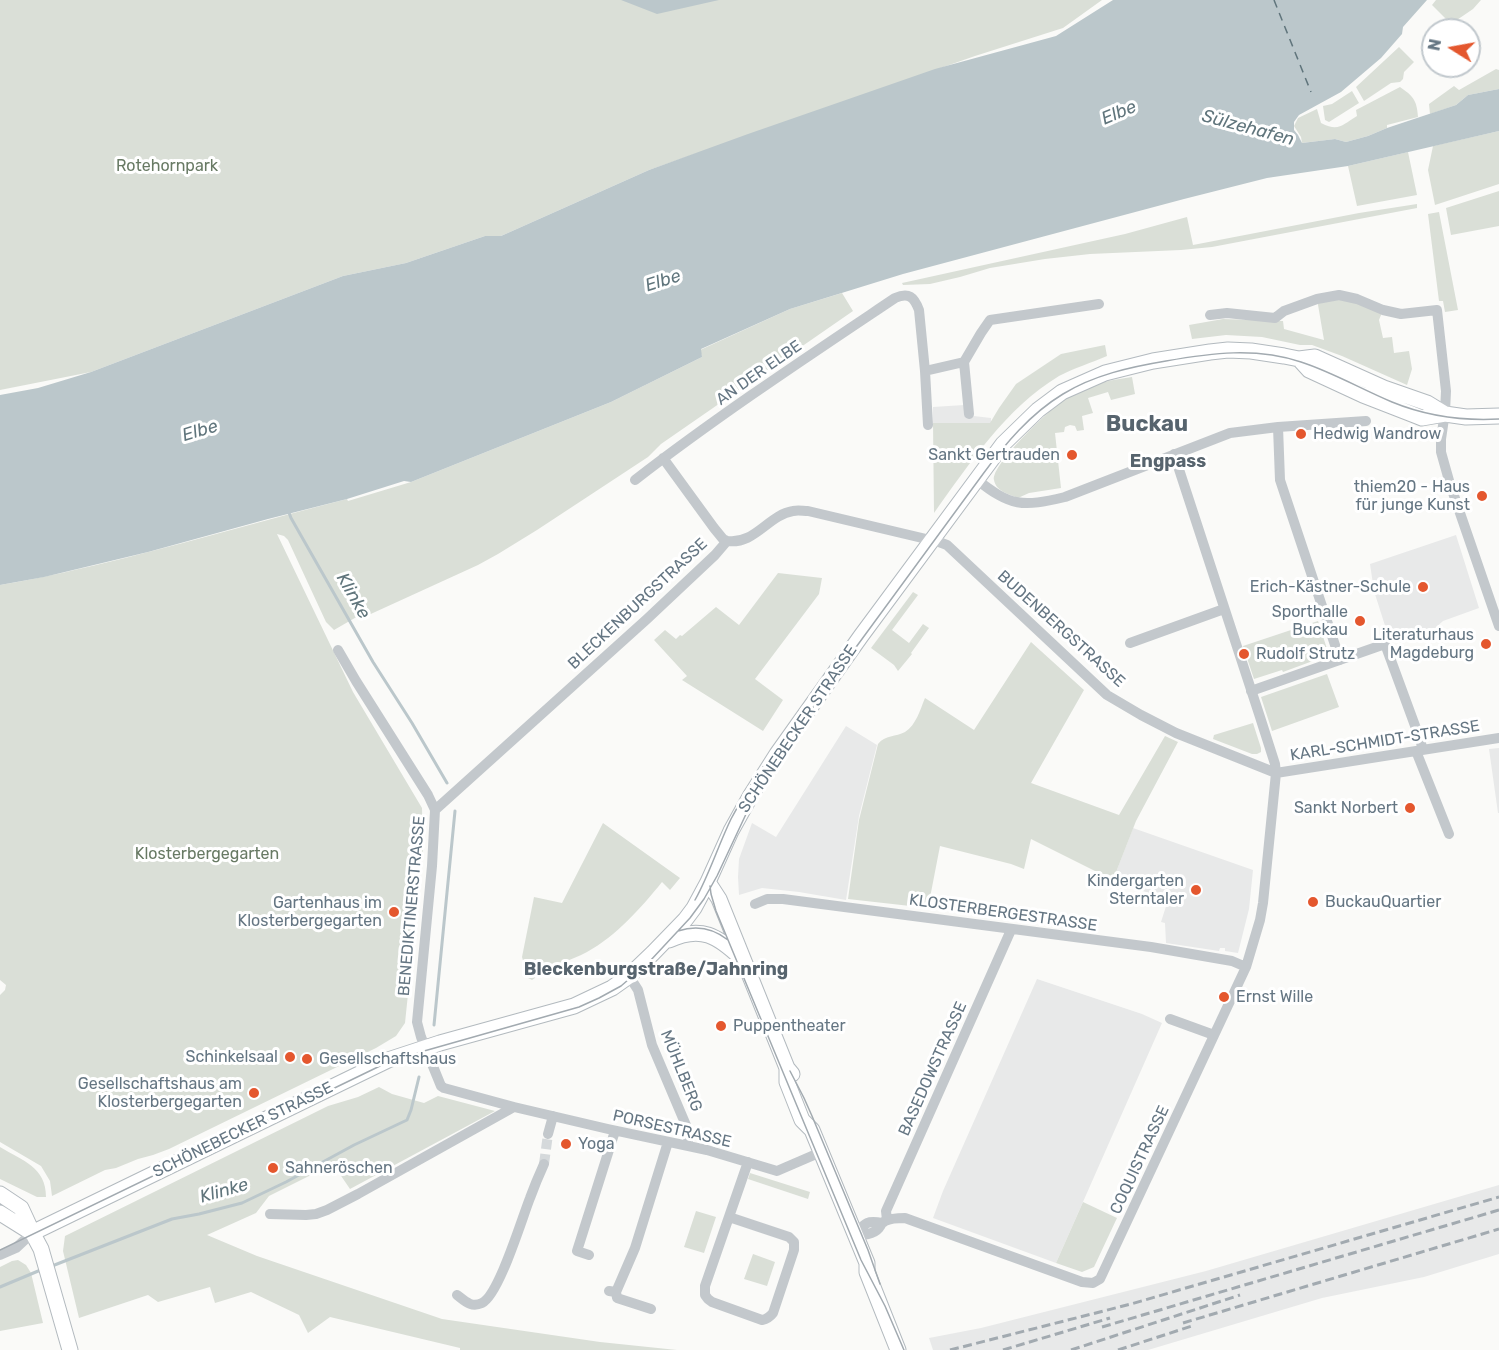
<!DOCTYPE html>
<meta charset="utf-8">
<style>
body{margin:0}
#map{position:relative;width:1499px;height:1350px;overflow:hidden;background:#fafaf8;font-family:Rubik,sans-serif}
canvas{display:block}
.north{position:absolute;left:1421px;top:18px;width:60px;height:60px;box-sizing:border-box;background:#fff;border:2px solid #c1c8cd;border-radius:50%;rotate:281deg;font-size:16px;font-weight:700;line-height:24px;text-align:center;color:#657683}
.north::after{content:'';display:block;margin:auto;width:21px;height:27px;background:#e4572e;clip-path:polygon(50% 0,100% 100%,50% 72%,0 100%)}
</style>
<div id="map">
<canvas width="1499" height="1350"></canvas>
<div class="north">N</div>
</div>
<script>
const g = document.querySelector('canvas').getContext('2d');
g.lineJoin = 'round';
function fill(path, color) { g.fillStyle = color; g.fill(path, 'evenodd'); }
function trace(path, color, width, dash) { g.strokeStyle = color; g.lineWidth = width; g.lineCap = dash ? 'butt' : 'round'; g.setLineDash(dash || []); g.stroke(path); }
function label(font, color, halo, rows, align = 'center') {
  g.font = font + ' Rubik,sans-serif'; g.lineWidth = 6; g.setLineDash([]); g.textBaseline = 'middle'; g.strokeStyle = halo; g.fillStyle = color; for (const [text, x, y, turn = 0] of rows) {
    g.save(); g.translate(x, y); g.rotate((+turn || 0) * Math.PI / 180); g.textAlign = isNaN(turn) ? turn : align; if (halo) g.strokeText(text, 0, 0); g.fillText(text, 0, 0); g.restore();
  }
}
fill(new Path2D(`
 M964 405 965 415 991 418V423H933V407Z
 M1456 535 1479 608 1443 621 1434 629 1401 641 1398 632 1388 635 1374 591 1370 564Z
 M846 726 877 745 859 816 846 900 799 892 762 888 739 895 738 877 739 859 752 823 776 837Z
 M1499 748V813H1498L1489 749Z
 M1133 828 1253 870 1249 909 1238 953 1225 951V948H1220L1219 951 1166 943 1165 923 1161 922 1168 900 1113 880Z
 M1037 979 1142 1014 1162 1023 1056 1263 933 1218 943 1191Z
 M1499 1185V1254L1424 1277 1322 1298 1148 1350H933L929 1338 981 1328 1206 1271Z`), '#e8e9e9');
fill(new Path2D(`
 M0 0H1102L1063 28 975 56 649 170 501 236H485L406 263 343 276 91 372 0 390Z
 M1436 0H1481L1473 9 1451 24 1432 5Z
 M1399 47 1414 62 1404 72 1403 79 1400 82 1391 83 1364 101 1356 87Z
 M1496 69 1499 70V89L1468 95 1456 105 1430 114 1429 104 1454 86 1459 90Z
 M1400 87C1413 96 1417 100 1418 117L1387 125V128L1368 136 1346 142 1335 139 1302 143 1301 137 1294 126 1298 118 1317 109 1321 123C1339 132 1342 125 1357 116L1356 110Z
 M1352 91 1359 103 1329 122 1325 120 1323 106 1332 104Z
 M1499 131V184L1435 205 1428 170 1433 146Z
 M1408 152 1417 195 1357 206 1348 166Z
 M1499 191V226L1451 235 1446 208Z
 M1417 204V208L1212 247 1181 250 1090 254 1045 259 990 268 960 277 930 284 903 285 902 283 1125 234 1187 217 1193 245 1359 213Z
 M1439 212 1458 310 1445 312 1443 301H1439L1428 214Z
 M842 293 853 311 661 444 648 457 537 530 498 554 478 565 362 618 360 615 334 630 326 622 288 540 284 536 277 534 353 692 422 808 423 849 405 1023 396 1036 376 1048 169 1149 153 1155 138 1159 116 1168 105 1170 52 1196 50 1181 41 1166 0 1142V995L5 990 6 985 0 980V585C42 578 84 568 125 558 200 539 273 518 347 499L348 501 411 482 611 402 702 357 700 350 790 309Z
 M1339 295 1383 310 1379 320 1383 338 1392 337 1394 353 1409 351 1412 369 1407 385 1342 356 1312 345H1300L1262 337 1226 335 1192 339 1189 325 1223 319 1283 321 1284 329 1324 340 1317 299Z
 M1105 345 1107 356C1091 363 1074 368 1059 376 1005 409 970 463 934 513L933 423H990L999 408 1016 384 1061 354Z
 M1132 377 1135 394 1111 400 1108 392 1088 398 1093 413 1082 416 1084 430 1077 431 1075 426 1070 425 1065 427 1064 432 1055 433 1061 488 1029 493 1018 498C1008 494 996 491 994 480 991 464 1055 404 1070 395 1089 384 1111 380 1132 377Z
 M778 573 822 578 819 594 755 679 783 700 763 731 682 680 687 676 654 640 665 630 676 639 680 635 682 636 716 607 739 625Z
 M913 592 918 595 892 630 909 643 923 624 929 628 911 653 912 654 898 671 894 665 871 648Z
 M1318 621 1329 655 1283 672 1282 670 1254 679 1243 646Z
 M1031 642 1084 690 1031 783 1119 815 1165 736 1178 742 1136 821 1113 880 1031 839 1024 869 1011 864 940 846 928 908 848 899 859 820 878 744C885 735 896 737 905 732 916 725 920 710 925 698L974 730Z
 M1327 674 1339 707 1272 731 1261 697Z
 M1253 723 1261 748V752L1257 754H1252L1213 739 1214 735Z
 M603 823 680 878 670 890 662 882C641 908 616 936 587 952 570 961 552 966 534 972L535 978 532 980 528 978 522 957 534 897 562 903Z
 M379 1087 392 1094 424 1103 438 1096 495 1111 350 1189 333 1164 269 1196 256 1213 207 1235 257 1256 442 1319 600 1342 677 1350H460V1348L330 1317 308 1333 299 1315 251 1292 215 1303 210 1287 158 1302 148 1295 79 1318 63 1251 65 1236 328 1106 358 1097Z
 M0 1147C23 1161 46 1167 46 1197H37L0 1179Z
 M750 1173 810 1192 808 1199 748 1179Z
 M1083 1202 1117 1218 1094 1267 1082 1272 1056 1263Z
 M696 1211 716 1217 704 1253 684 1247Z
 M753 1254 775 1262 767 1286 744 1279Z
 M18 1260 26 1265 31 1273 43 1323 0 1331V1267L12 1261Z`), '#dadfd7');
fill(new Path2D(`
 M621 0H719L657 14Z
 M1113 0H1427L1403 27 1402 34 1381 58 1341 92 1299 115 1294 122V130L1298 135 1302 143 1335 139 1346 142 1368 136 1387 128 1456 105 1468 95 1499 89V131L1348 166 1267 178 1184 199 903 274 790 309 701 349 702 357 611 402 411 482 404 481 347 499 268 519 148 552 44 577 0 585V395L38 388 91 372 343 276 406 263 485 236H501L649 170 748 134 935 69 1056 36Z`), '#bbc7cb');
trace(new Path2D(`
 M288 510 291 518 373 662 412 723 447 783
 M434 1025 455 811
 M52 1266 172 1219 199 1214 242 1203 286 1182 354 1145 407 1120 411 1110 419 1077
 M0 1287 43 1269`), '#bbc7cb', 3);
trace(new Path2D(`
 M1274 0 1311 92`), '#60757c', 1.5, [8, 6]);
trace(new Path2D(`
 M544 1164 548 1134`), '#d5d9db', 10, [10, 5]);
const secondary = new Path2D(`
 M1299 359 1309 370 1363 395 1417 416 1422 418 1445 414 1466 417 1499 416
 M708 882 719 899 787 1068 792 1074
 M669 940C701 925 718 936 741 958
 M787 1068V1082L802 1120 812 1130 867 1263V1272L898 1350
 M0 1194 21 1208 33 1234 41 1249 70 1350
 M0 1213 32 1233
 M32 1233 388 1060 440 1043 574 1006 612 988 629 976 653 953 685 920 694 908 708 882 731 831 751 795 777 754 861 636 1003 444 1038 410 1062 392 1105 373 1153 361 1210 352 1228 350 1251 351 1284 356 1299 359 1315 357 1384 388 1427 403 1445 414`);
trace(secondary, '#b3babf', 17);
trace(new Path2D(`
 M1210 315 1227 313 1275 318 1284 311 1317 299 1339 295 1357 299 1383 310 1401 314 1437 310 1446 391 1445 412 1441 439V452L1450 484 1499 626
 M925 371 964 362
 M969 414 964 362 981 333 990 320 1099 304
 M1278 427 1280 480 1340 660
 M663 458 714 528 723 539 727 541
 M976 479C1011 507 1022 507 1065 497L1230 433 1278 427 1366 421
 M635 480C719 415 807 357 895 298 909 292 914 297 919 310L925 371 928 425
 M1130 643 1224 609
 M338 650 356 681 428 795 435 810 432 866 417 1022 421 1037 441 1086 444 1088 514 1107 608 1129 707 1150 777 1171 821 1152
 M1251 691 1385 644 1421 742 1422 750
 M1417 751 1418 756 1449 834
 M1276 773 1499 738
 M435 810 647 619 715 555 727 541C755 545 768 515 793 511 798 510 803 511 808 511L939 542 947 545 1107 695 1141 715 1176 733 1276 773
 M755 904 767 899H783L1151 947 1232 961 1246 967
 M629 976 638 990 652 1045 688 1130V1146
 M1170 1019 1214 1035
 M548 1134 553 1116
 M270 1214 306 1215 316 1214 327 1210 358 1194 514 1107
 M729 1217 789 1237 794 1242V1250L773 1313C770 1317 767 1319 762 1320L712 1302 708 1299 705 1295V1286L748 1162
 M887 1220 886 1211 1011 930
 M855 1234C864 1235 873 1235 879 1228 883 1223 879 1225 885 1221 891 1218 898 1218 905 1218L1082 1282 1093 1283 1100 1279 1246 967 1260 920 1263 903 1276 773 1275 764 1260 717 1174 454
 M855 1234C865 1223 867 1220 882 1223
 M0 1255 16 1248 32 1233
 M589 1255 577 1251 615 1131
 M609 1291 616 1292 635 1248 668 1142
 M616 1292 617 1298 651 1309
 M457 1295C465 1301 471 1308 482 1303 499 1295 522 1218 530 1198 534 1187 539 1175 544 1164`), '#c3c8cc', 10);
trace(secondary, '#fff', 15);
trace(new Path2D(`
 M710 886 711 894 716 911 861 1260 885 1306 904 1350
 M695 900C709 875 718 846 731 819 746 791 763 766 782 740
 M678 931C696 925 713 928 728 940
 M790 1071 804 1098 812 1116 868 1250 880 1284
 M0 1250 382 1065 410 1055 579 1007 599 998 621 986 650 961 690 918 704 899 717 876 747 812 798 729 829 684 983 474C1005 444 1030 414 1063 394 1094 375 1130 367 1166 361 1211 353 1256 347 1301 362 1332 372 1361 389 1392 402 1426 416 1462 421 1499 419`), '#a2aab0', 1.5);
trace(new Path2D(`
 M1183 1323 1499 1229
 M1102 1327 1499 1210
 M950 1350 1131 1304 1499 1197
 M1003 1350 1110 1318
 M1071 1350 1240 1295
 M1118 1350 1195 1325`), '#a2aab0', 3, [9, 4.5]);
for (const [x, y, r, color] of [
 [1301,434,6,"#e4572e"],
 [1072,455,6,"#e4572e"],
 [1482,496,6,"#e4572e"],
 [1423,587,6,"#e4572e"],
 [1360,621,6,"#e4572e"],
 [1486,644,6,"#e4572e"],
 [1244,654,6,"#e4572e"],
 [1410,808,6,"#e4572e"],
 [1196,890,6,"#e4572e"],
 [1313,902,6,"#e4572e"],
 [394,912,6,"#e4572e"],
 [1224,997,6,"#e4572e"],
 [721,1026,6,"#e4572e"],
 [290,1057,6,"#e4572e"],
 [307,1059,6,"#e4572e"],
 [254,1093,6,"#e4572e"],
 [566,1144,6,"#e4572e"],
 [273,1168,6,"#e4572e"]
]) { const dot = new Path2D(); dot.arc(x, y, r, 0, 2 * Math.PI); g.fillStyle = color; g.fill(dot); trace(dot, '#fff', 2); }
label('16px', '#687a64', '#fff', [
 ["Rotehornpark",167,166],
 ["Klosterbergegarten",207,854]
]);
label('16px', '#657683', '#fff', [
 ["AN DER ELBE",759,373,-35],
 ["BLECKENBURGSTRASSE",638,604,-43],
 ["BUDENBERGSTRASSE",1061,629,42],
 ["SCHÖNEBECKER STRASSE",798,729,-56],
 ["KARL-SCHMIDT-STRASSE",1385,741,-9],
 ["BENEDIKTINERSTRASSE",412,906,-85],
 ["KLOSTERBERGESTRASSE",1003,913,8],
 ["BASEDOWSTRASSE",933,1069,-66],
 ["MÜHLBERG",681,1071,68],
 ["PORSESTRASSE",672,1129,13],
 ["SCHÖNEBECKER STRASSE",243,1130,-26],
 ["COQUISTRASSE",1140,1160,-65]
]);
label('16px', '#657683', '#fff', [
 ["Hedwig Wandrow",1313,434,"left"],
 ["Sankt Gertrauden",1060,455],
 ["thiem20 - Haus",1470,487],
 ["für junge Kunst",1470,505],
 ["Erich-Kästner-Schule",1411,587],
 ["Sporthalle",1348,612],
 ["Buckau",1348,630],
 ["Literaturhaus",1474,635],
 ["Magdeburg",1474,653],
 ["Rudolf Strutz",1256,654,"left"],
 ["Sankt Norbert",1398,808],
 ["Kindergarten",1184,881],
 ["Sterntaler",1184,899],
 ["BuckauQuartier",1325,902,"left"],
 ["Gartenhaus im",382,903],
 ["Klosterbergegarten",382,921],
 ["Ernst Wille",1236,997,"left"],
 ["Puppentheater",733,1026,"left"],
 ["Schinkelsaal",278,1057],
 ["Gesellschaftshaus",319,1059,"left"],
 ["Gesellschaftshaus am",242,1084],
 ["Klosterbergegarten",242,1102],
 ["Yoga",578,1144,"left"],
 ["Sahneröschen",285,1168,"left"]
], 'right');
label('italic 18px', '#60757c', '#fff', [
 ["Elbe",1119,113,-23],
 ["Sülzehafen",1248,128,15],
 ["Elbe",663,281,-18],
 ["Elbe",200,431,-17],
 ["Klinke",353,596,60],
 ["Klinke",224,1191,-16]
]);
label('bold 18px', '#57646e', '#fff', [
 ["Engpass",1168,462],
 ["Bleckenburgstraße/Jahnring",656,970]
]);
label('bold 22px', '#57646e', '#fff', [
 ["Buckau",1147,425]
]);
</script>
